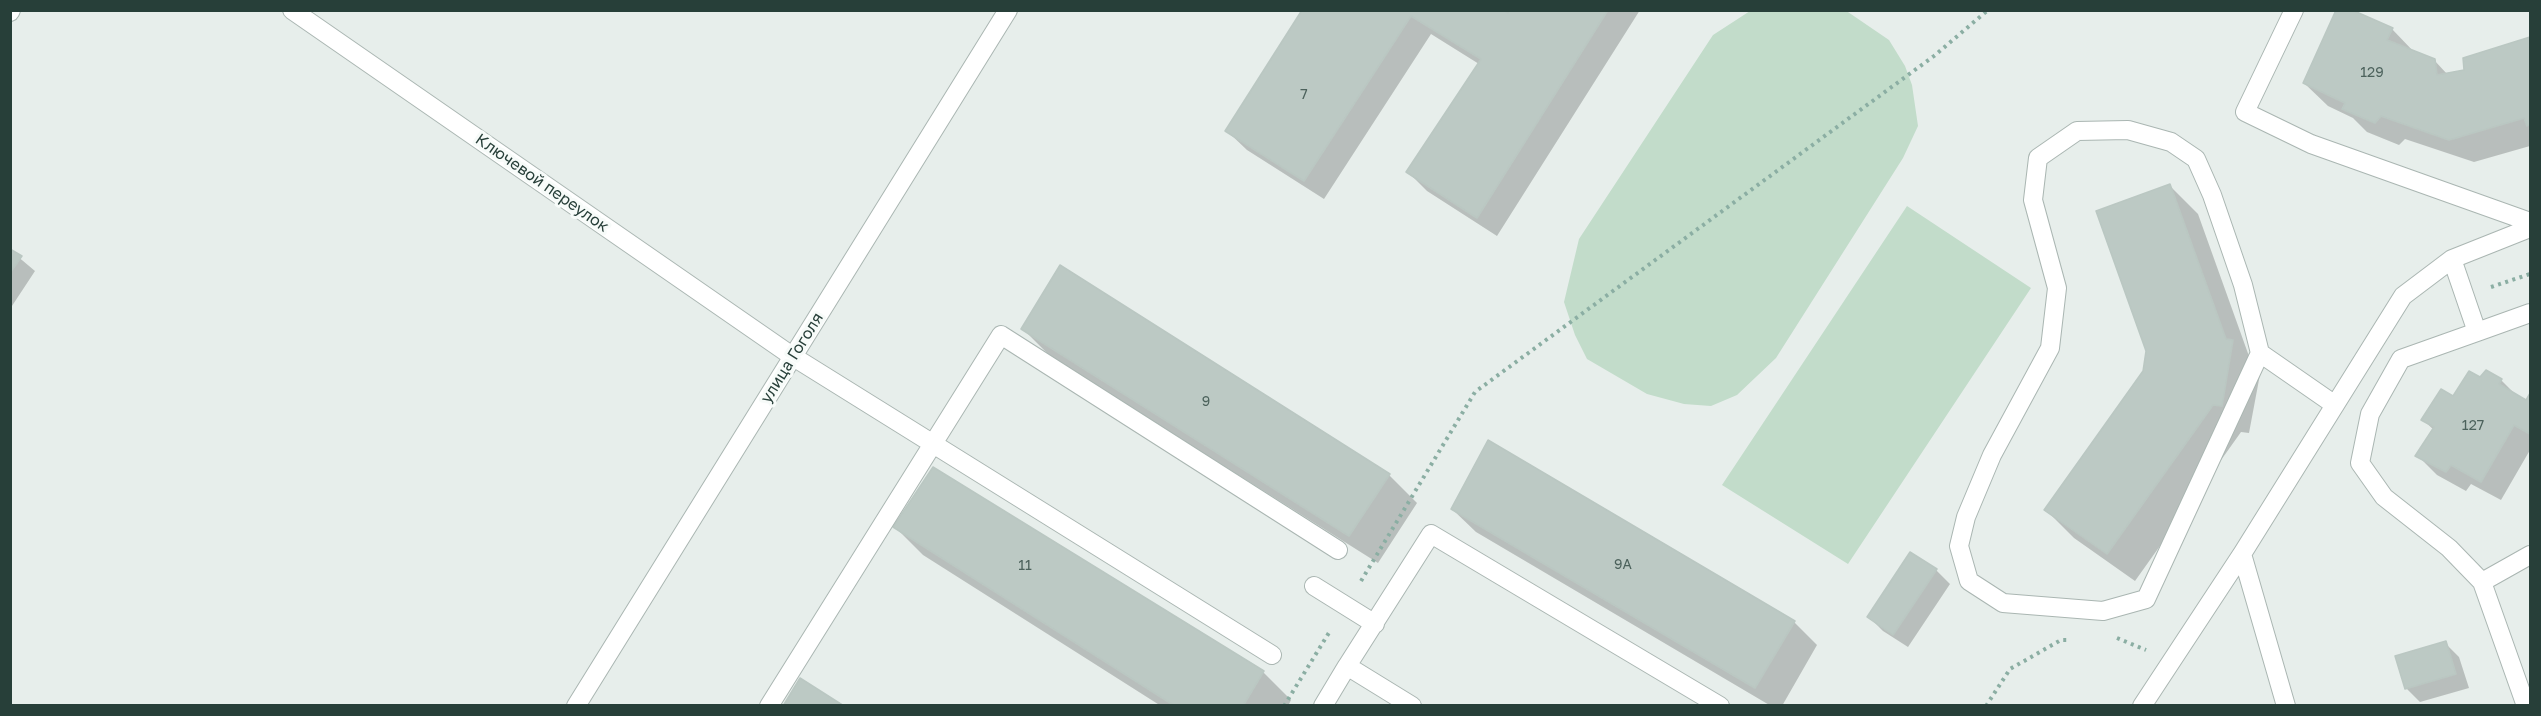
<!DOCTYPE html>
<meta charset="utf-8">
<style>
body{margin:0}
#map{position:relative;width:2541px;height:716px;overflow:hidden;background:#e7eeeb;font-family:"Golos Text",sans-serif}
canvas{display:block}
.frame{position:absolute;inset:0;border:12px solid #273f39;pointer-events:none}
</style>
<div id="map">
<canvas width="2541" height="716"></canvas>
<div class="frame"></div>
</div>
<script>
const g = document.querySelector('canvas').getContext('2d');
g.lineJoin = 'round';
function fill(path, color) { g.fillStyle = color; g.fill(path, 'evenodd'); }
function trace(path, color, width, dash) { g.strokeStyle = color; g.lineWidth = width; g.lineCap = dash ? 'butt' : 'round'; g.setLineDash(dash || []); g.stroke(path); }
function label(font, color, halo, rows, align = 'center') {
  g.font = font + ' "Golos Text",sans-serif'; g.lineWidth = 6; g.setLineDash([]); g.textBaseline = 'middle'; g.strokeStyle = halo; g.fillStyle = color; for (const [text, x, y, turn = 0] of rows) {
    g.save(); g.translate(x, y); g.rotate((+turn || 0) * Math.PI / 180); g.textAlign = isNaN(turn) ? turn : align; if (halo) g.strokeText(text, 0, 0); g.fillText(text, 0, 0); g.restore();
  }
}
fill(new Path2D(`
 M1845 10 1889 40 1905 66 1912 85 1918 126 1903 158 1776 358 1737 395 1711 406 1684 404 1647 394 1587 359 1575 335 1564 302 1579 239 1713 35 1750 11Z
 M1907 206 2031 288 1848 564 1722 485Z`), '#c2dcca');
fill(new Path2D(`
 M1304 10 1508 15 1511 10H1640L1497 236 1427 191 1408 172 1479 64 1431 34 1324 199 1247 150 1227 131Z
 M2392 29 2415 53 2434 60 2448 75 2466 72 2464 59 2530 38V146L2474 162 2405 139 2399 145 2367 132 2353 118 2328 106 2304 83Z
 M2170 186 2198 214 2250 359 2261 369 2249 433 2241 432 2135 581 2074 538 2046 510 2144 372Z
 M10 250 35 271 10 309Z
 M1023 329 1389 475 1417 503 1378 563 1051 357Z
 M2481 379 2501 380 2517 396 2527 402 2530 396V450L2501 500 2471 484 2466 491 2437 475 2417 455 2434 430 2423 420Z
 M1452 509 1794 622 1817 645 1782 706H1771L1476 532Z
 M895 527 1263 672 1291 700 1288 706H1161L923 555Z
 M1936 570 1950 584 1908 647 1883 631 1869 617Z
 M2445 643 2459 657 2469 688 2420 702 2406 688Z`), '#0003');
const building = new Path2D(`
 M1302 10H1504L1508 13 1509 10H1608L1477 218 1406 172 1481 59 1411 16 1304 181 1225 131Z
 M2336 10H2352L2393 28 2387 40 2435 59 2437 75 2464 70 2463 58 2530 37V124L2527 126 2524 118 2449 140 2381 116 2375 123 2342 109 2345 103 2303 83Z
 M2170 184 2226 339 2233 340 2222 406 2213 405 2107 554 2044 510 2143 371 2146 351 2096 211Z
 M10 249 22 256 10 273Z
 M1060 265 1390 474 1349 536 1021 329Z
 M2486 370 2502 379 2499 384 2526 400 2530 393V434L2514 425 2481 482 2451 465 2446 472 2415 456 2434 427 2421 420 2441 389 2453 396 2469 371 2480 377Z
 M1488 440 1795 621 1755 688 1451 509Z
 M933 467 1264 671 1243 706H1175L893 527Z
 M1910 552 1937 569 1893 635 1867 617Z
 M2446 641 2456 674 2405 689 2395 656Z
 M800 678 844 706H783Z`);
fill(building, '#bcc9c4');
trace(building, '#bac7c2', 1.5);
const service = new Path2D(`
 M2294 10 2245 112 2311 144 2530 222
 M2452 259 2477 332 2401 359 2370 414 2360 463 2384 497 2449 548 2482 582 2526 706
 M2477 332 2530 313
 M2260 353 2146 599 2103 611 2003 603 1969 581 1959 546 1966 517 1992 455 2050 348 2057 288 2033 200 2038 158 2077 131 2128 130 2171 142 2196 159 2212 195 2243 285 2260 353 2335 405
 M792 356 1272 655
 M2482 582 2530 555
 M1314 586 1375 624
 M1347 666 1431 534 1720 706
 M769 706 1001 335 1338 550
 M1323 706 1347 666 1412 706
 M2142 706 2242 554
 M2286 706 2242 554 2403 296 2452 259 2530 228`);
const minor = new Path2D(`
 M292 10 792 356
 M10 12 11 10`);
const tertiary = new Path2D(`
 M576 706 1008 10`);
trace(service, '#aab6b2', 20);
trace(minor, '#aab6b2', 20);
trace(tertiary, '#aab6b2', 20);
trace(new Path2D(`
 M2491 287 2530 274
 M1361 581 1475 392 1934 56 1988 10
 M2117 638 2146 650
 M1284 706 1330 631
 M1986 706 2010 669 2061 640H2070`), '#8baea3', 4, [3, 4.5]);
trace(service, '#fff', 18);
trace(minor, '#fff', 18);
trace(tertiary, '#fff', 18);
label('14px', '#4c625c', null, [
 ["129",2372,73],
 ["7",1304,95],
 ["9",1206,402],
 ["127",2473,426],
 ["9А",1623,565],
 ["11",1025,566]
]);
label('16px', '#273f39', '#f7fbf9', [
 ["Ключевой переулок",542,183,35],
 ["улица Гоголя",792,358,-58]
]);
</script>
